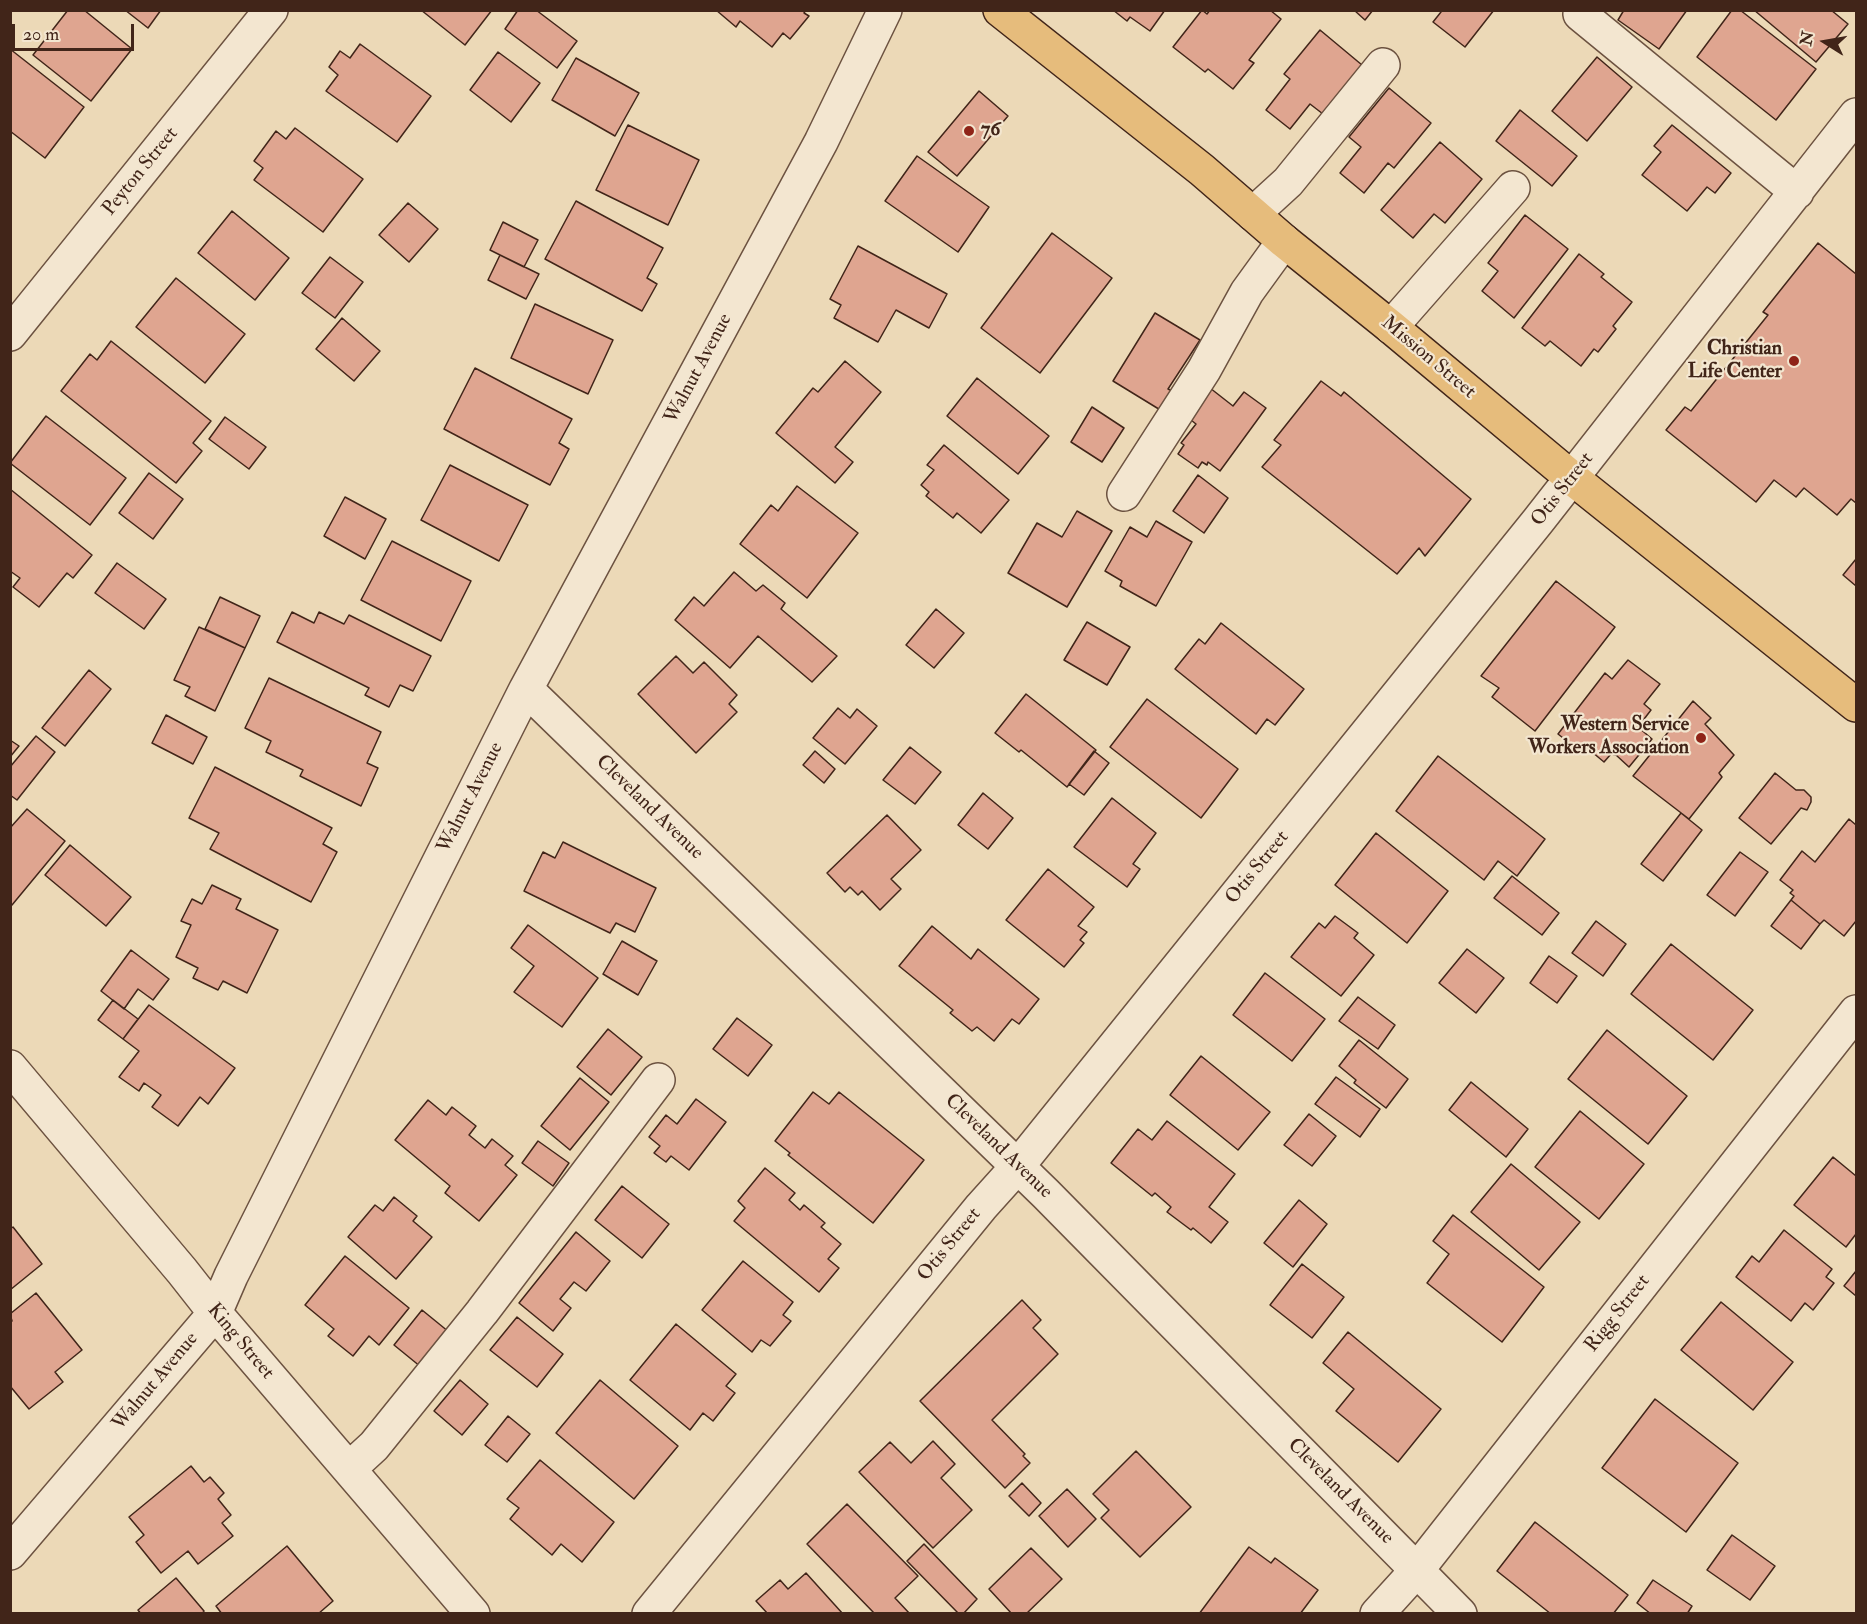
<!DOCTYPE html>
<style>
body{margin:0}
#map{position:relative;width:1867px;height:1624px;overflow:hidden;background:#ecd9b7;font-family:"IM FELL Double Pica",serif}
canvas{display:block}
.frame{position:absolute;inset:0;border:12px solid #412519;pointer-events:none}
.north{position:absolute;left:1795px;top:12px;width:60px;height:60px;-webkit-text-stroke:4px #f3e6d0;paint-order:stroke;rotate:281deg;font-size:16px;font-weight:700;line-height:24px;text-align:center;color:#412519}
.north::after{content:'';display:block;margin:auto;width:21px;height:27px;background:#412519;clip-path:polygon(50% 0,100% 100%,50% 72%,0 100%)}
.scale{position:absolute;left:12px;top:24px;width:122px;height:27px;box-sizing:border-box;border:3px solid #412519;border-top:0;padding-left:8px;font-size:18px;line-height:21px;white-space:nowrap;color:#412519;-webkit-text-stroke:4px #f3e6d0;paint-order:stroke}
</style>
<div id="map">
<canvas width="1867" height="1624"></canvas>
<div class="frame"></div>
<div class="north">N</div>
<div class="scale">20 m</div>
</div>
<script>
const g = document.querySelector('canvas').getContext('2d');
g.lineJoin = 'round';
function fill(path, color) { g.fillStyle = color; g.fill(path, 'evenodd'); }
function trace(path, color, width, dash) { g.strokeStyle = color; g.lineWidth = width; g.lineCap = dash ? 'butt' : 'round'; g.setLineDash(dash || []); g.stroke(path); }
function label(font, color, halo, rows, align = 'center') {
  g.font = font + ' "IM FELL Double Pica",serif'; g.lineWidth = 4.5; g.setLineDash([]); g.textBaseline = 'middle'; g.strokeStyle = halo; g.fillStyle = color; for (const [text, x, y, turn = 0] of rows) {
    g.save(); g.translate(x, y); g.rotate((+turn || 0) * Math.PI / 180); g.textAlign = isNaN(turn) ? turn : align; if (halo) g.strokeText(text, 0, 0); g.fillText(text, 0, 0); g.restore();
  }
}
const building = new Path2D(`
 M68 10H84L132 49 91 101 33 55Z
 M125 10H161L148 28Z
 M421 10H492L465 45Z
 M518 10H536L577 41 557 68 505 29Z
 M716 10H806L804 13 809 16 790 39 783 33 772 47 740 21 736 27Z
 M1113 10H1165L1150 31 1130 17 1127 21Z
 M1202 10 1207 14 1210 10H1270L1281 19 1249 60 1254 63 1233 89 1208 69 1205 72 1173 47Z
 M1354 10H1373L1365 20Z
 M1438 10H1494L1465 47 1433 22 1441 12Z
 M1624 10H1687L1659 49 1618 20Z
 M1732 10H1740L1816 69 1776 120 1697 57Z
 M1754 10H1831L1848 24 1816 62Z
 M1320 30 1362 65 1323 114 1310 104 1290 129 1266 110 1290 79 1284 74Z
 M360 44 431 96 397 142 326 91 338 75 329 67 340 51 350 58Z
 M10 49 84 107 45 158 10 131Z
 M498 52 540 83 511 122 470 90Z
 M1597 57 1632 87 1587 141 1552 111Z
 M576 58 639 93 615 136 552 100Z
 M1389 88 1431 123 1394 168 1388 163 1364 193 1340 173 1361 147 1349 137Z
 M979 91 1008 116 957 176 928 152Z
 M1520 110 1577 156 1552 186 1496 141Z
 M628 125 699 160 668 225 596 190Z
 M1672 125 1731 173 1715 193 1707 187 1687 211 1642 175 1661 152 1654 146Z
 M295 128 363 179 323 232 254 180 263 168 254 161 276 131 286 139Z
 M1440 142 1482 179 1445 223 1434 214 1413 238 1381 210Z
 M917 156 989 207 958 252 885 201Z
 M576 201 663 248 647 278 657 284 642 311 545 259Z
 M408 203 438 229 409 262 379 235Z
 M232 211 289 258 255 300 198 253Z
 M1525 215 1568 249 1514 318 1482 291 1498 271 1488 263Z
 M503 222 538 240 524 267 490 250Z
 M1052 233 1112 278 1040 373 981 328Z
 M1818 243 1856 274V503L1851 499 1837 515 1804 488 1796 497 1774 480 1756 502 1666 430 1685 407 1691 411 1768 315 1763 312Z
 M858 246 947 294 929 328 896 310 878 342 834 318 841 305 830 299Z
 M1579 254 1604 274 1601 277 1632 302 1613 326 1616 329 1598 352 1594 349 1581 366 1550 341 1545 346 1522 328Z
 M500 255 539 274 526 299 488 280Z
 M330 257 363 282 335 318 302 293Z
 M176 278 245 334 205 383 136 327Z
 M535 304 613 340 588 394 511 358Z
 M1155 313 1200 340 1168 389 1174 392 1162 411 1113 381Z
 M342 318 380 351 354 381 316 349Z
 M111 341 211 421 193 443 202 451 176 483 61 391 90 354 97 360Z
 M845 361 881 392 835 447 853 462 835 483 776 433 813 388 818 392Z
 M475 368 572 419 559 443 569 449 550 485 444 429Z
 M977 378 1049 436 1018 474 947 416Z
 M1321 381 1341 396 1344 392 1471 499 1425 556 1419 548 1397 574 1262 467 1281 445 1274 440Z
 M1210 388 1233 406 1244 392 1266 408 1220 471 1208 462 1207 465 1202 462 1198 468 1178 454 1184 445 1181 443 1196 424 1191 420 1198 410 1195 408Z
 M1092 407 1124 428 1102 462 1071 442Z
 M46 416 126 478 90 525 10 463Z
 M225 417 266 447 249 469 209 439Z
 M944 445 1009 500 981 533 957 513 953 518 926 496 929 492 921 485 934 470 927 465Z
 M450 465 528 505 499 561 421 520Z
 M149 473 183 499 153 539 119 513Z
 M1198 475 1228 498 1204 533 1173 511Z
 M797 486 858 533 807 598 740 544 771 505 778 511Z
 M10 489 92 555 73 578 67 573 39 607 13 587 20 578 10 571Z
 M345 497 386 519 365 559 324 536Z
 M1077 511 1112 531 1067 607 1008 573 1037 523 1062 537Z
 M1156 521 1192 542 1156 606 1120 586 1122 581 1105 571 1130 527 1147 537Z
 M392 541 471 581 441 641 361 600Z
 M1856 559V586L1843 575Z
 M117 563 166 599 144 629 95 593Z
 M734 572 756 591 763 585 785 603 781 609 837 656 812 682 758 636 730 668 675 620 694 597 704 606Z
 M1556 581 1615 627 1535 731 1492 697 1499 688 1481 676Z
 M220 597 260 616 245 648 205 629Z
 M936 609 964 633 934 668 906 645Z
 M292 612 314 623 319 612 344 624 349 615 431 656 413 691 400 685 389 707 365 695 369 688 277 642Z
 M1087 622 1130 647 1107 685 1064 660Z
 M1221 623 1304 689 1275 725 1267 719 1256 734 1175 669 1199 639 1205 644Z
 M199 627 245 648 215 711 185 696 190 687 174 680Z
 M676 656 693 673 704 662 737 695 729 704 737 712 696 753 638 694Z
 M1628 660 1660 684 1644 704 1651 710 1638 727 1652 739 1629 767 1616 755 1611 754 1604 762 1586 747 1582 753 1558 734 1605 673 1612 679Z
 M89 670 111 689 65 746 42 728Z
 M269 678 381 732 367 763 378 768 361 806 300 776 303 770 266 752 271 741 245 728Z
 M1026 694 1096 750 1067 787 1021 750 1019 752 995 733Z
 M1147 699 1238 769 1201 818 1110 747Z
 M1693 701 1711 718 1705 724 1734 755 1719 773 1722 777 1689 819 1633 776Z
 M838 708 850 718 857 709 877 726 845 764 813 738Z
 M166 715 207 737 193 764 152 743Z
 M36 736 55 752 17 800 10 795V767Z
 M10 740 19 746 10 757Z
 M910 747 941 772 915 804 883 780Z
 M815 751 835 769 824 783 803 765Z
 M1094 751 1109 763 1084 795 1069 784Z
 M1438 756 1545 839 1517 876 1498 861 1484 880 1396 811Z
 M215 767 332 828 323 844 337 852 311 902 210 849 219 833 189 818Z
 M1775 773 1796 790H1804L1811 797V802L1807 810 1801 808 1771 844 1739 818Z
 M983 793 1013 818 988 849 958 825Z
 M1112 798 1156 833 1133 864 1140 869 1127 887 1074 847Z
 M27 809 65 841 12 905 10 904V828Z
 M1681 813 1702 830 1663 881 1641 864Z
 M887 815 921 850 891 879 901 889 880 910 862 891 858 895 850 887 845 892 827 873Z
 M1849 819 1856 825V921L1844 936 1824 920 1820 924 1791 900 1794 896 1790 893 1793 890 1780 880 1802 851 1815 862Z
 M1376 833 1448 891 1407 943 1335 885Z
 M563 842 656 888 635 932 616 923 610 933 524 891 543 852 555 858Z
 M70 845 131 897 106 926 45 875Z
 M1740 852 1768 872 1735 916 1707 895Z
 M1048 869 1094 907 1078 926 1087 932 1080 940 1084 943 1064 967 1006 920Z
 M1512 876 1559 913 1542 935 1494 898Z
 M212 885 241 899 236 909 278 930 247 993 223 981 218 990 193 978 198 968 176 957 191 925 181 921 192 899 202 904Z
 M1791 900 1820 924 1801 949 1771 926Z
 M1335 916 1358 933 1354 938 1374 955 1341 996 1291 957 1319 923 1325 928Z
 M1596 921 1626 944 1603 976 1572 953Z
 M528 925 598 978 562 1027 514 992 534 966 511 948Z
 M932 926 971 959 978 949 1039 999 1019 1024 1012 1019 994 1041 977 1027 972 1031 950 1013 953 1010 899 966Z
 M622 941 657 961 638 995 603 974Z
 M1671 944 1753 1010 1713 1060 1631 994Z
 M1467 949 1504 978 1476 1013 1439 983Z
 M131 950 169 979 153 1000 138 989 124 1009 101 991Z
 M1549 956 1577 976 1557 1003 1530 983Z
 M1265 973 1325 1019 1292 1061 1233 1015Z
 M1358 997 1395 1025 1378 1049 1339 1021Z
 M113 1000 138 1019 123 1039 98 1020Z
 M149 1005 235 1068 208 1104 200 1097 178 1126 152 1107 161 1095 144 1083 139 1091 119 1077 139 1051 123 1039Z
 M737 1018 772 1045 748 1076 713 1049Z
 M608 1029 642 1057 611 1095 577 1067Z
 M1607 1030 1687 1096 1648 1144 1568 1079Z
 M1359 1040 1408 1079 1386 1108 1354 1083 1356 1080 1339 1066Z
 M1201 1056 1270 1112 1238 1150 1170 1095Z
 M1336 1077 1380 1109 1360 1137 1315 1104Z
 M580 1078 609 1102 570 1150 541 1126Z
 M1471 1082 1528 1129 1506 1157 1449 1110Z
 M813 1092 829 1104 839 1092 924 1160 873 1223 788 1155 790 1153 775 1141Z
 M696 1099 726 1122 689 1170 671 1156 666 1162 654 1153 660 1146 649 1137 666 1115 677 1124Z
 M428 1100 446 1115 452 1107 476 1126 469 1135 485 1148 492 1139 513 1156 505 1165 517 1175 479 1221 445 1193 450 1186 395 1140Z
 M1580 1111 1644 1164 1599 1219 1535 1167Z
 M1309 1114 1336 1136 1312 1166 1284 1145Z
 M1167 1121 1235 1174 1209 1207 1228 1222 1211 1243 1193 1228 1191 1230 1167 1212 1171 1207 1155 1193 1152 1196 1111 1163 1138 1129 1152 1140Z
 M538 1141 569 1163 553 1186 522 1163Z
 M1833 1157 1856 1176V1234L1846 1247 1794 1205Z
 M1511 1164 1580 1222 1539 1270 1471 1212Z
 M765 1168 795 1193 789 1200 800 1210 804 1205 825 1223 821 1227 841 1244 828 1259 839 1268 819 1292 734 1221 745 1208 738 1201Z
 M622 1186 669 1224 642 1258 595 1220Z
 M394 1197 417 1216 413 1221 432 1237 396 1279 348 1237 375 1205 383 1211Z
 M1299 1200 1327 1224 1293 1267 1264 1243Z
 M1453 1215 1544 1287 1502 1342 1427 1283 1449 1254 1433 1241Z
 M13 1227 42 1264 10 1290V1229Z
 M1784 1230 1832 1269 1826 1277 1834 1283 1813 1310 1805 1303 1791 1321 1736 1277 1752 1256 1759 1262Z
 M576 1232 610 1261 586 1291 574 1282 560 1299 571 1308 553 1331 519 1303Z
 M345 1256 409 1308 379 1345 369 1336 353 1356 328 1336 334 1329 305 1305Z
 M743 1261 793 1302 783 1315 791 1321 770 1346 761 1340 752 1352 702 1310Z
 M1302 1264 1344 1297 1312 1338 1270 1305Z
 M1856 1271V1296L1844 1286Z
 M36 1293 82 1350 55 1372 63 1382 29 1409 10 1386V1323L12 1321 10 1314Z
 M1022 1300 1041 1320 1033 1328 1058 1354 992 1420 1025 1454 1023 1456 1030 1463 1005 1488 920 1401Z
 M1721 1302 1793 1362 1753 1410 1681 1350Z
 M422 1310 449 1332 421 1367 394 1345Z
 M517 1317 563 1354 537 1387 490 1350Z
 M676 1324 736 1374 726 1386 735 1393 713 1421 703 1413 690 1430 630 1380Z
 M1348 1332 1441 1409 1398 1462 1336 1411 1354 1389 1323 1363Z
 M460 1380 488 1404 462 1435 434 1411Z
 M600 1380 678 1446 634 1499 556 1433Z
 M1655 1399 1738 1463 1686 1532 1602 1468Z
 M508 1416 530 1434 507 1462 485 1445Z
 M933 1441 955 1464 941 1478 972 1510 933 1548 859 1472 890 1442 911 1463Z
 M1136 1451 1191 1507 1140 1557 1101 1518 1109 1510 1093 1494Z
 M540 1460 614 1522 582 1562 561 1544 552 1555 510 1519 519 1508 507 1499Z
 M191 1466 204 1482 210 1477 224 1493 218 1499 231 1515 222 1523 233 1536 198 1564 188 1551 161 1573 136 1542 144 1535 129 1517Z
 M1022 1483 1041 1503 1029 1516 1009 1496Z
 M1067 1489 1096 1519 1068 1547 1039 1516Z
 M847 1504 918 1576 895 1598 910 1614H875L807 1544Z
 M1535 1522 1628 1595 1613 1614H1551L1497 1571Z
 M1732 1535 1775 1566 1750 1600 1707 1570Z
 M924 1544 977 1599 963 1614H959L907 1561Z
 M287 1546 333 1601 318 1614H222L216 1606Z
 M1249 1547 1271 1563 1275 1558 1318 1590 1300 1614H1199Z
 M1031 1548 1062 1579 1026 1614H1012L989 1589Z
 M806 1573 843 1614H768L756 1601 780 1580 788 1589Z
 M176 1578 204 1611 202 1614H141L138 1610Z
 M1653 1580 1692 1606 1687 1614H1651L1637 1603Z`);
fill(building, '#dfa590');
trace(building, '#412519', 1.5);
const minor = new Path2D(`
 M1580 14 1797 192
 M1253 214 1288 182 1383 65
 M1391 327 1513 188
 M10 334 271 10
 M1124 494 1204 370 1247 292 1284 241
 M526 689 1046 1194 1460 1614
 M10 1067 182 1271 215 1313 473 1614
 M349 1469 374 1446 482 1312 658 1080
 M10 1553 215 1313 231 1276 526 689 821 142 885 10
 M649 1614 981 1207 1017 1167 1538 521 1856 115
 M1377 1614 1417 1570 1856 1012`);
const highway = new Path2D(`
 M1000 10 1202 170 1284 241 1391 327 1572 478 1856 705`);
trace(minor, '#6c5240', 36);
trace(highway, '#412519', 36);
trace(minor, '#f3e6d0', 33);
trace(highway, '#e6bc7c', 33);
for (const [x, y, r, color] of [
 [969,131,6,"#8f2418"],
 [1794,361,6,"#8f2418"],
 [1701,738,6,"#8f2418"]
]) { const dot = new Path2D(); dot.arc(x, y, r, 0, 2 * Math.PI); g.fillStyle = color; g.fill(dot); trace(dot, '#f3e6d0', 2); }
label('bold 20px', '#412519', '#f3e6d0', [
 ["76",981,131,"left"],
 ["Christian",1782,350],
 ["Life Center",1782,373],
 ["Western Service",1689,726],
 ["Workers Association",1689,749]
], 'right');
label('20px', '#412519', '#f3e6d0', [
 ["Peyton Street",141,172,-51],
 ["Mission Street",1428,358,40],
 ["Walnut Avenue",699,369,-62],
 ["Otis Street",1563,490,-52],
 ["Walnut Avenue",471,798,-63],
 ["Cleveland Avenue",649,808,44],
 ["Otis Street",1258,868,-51],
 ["Cleveland Avenue",998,1147,44],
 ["Otis Street",950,1245,-51],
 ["Rigg Street",1618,1314,-52],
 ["King Street",240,1342,50],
 ["Walnut Avenue",156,1382,-50],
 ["Cleveland Avenue",1340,1492,45]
]);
</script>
